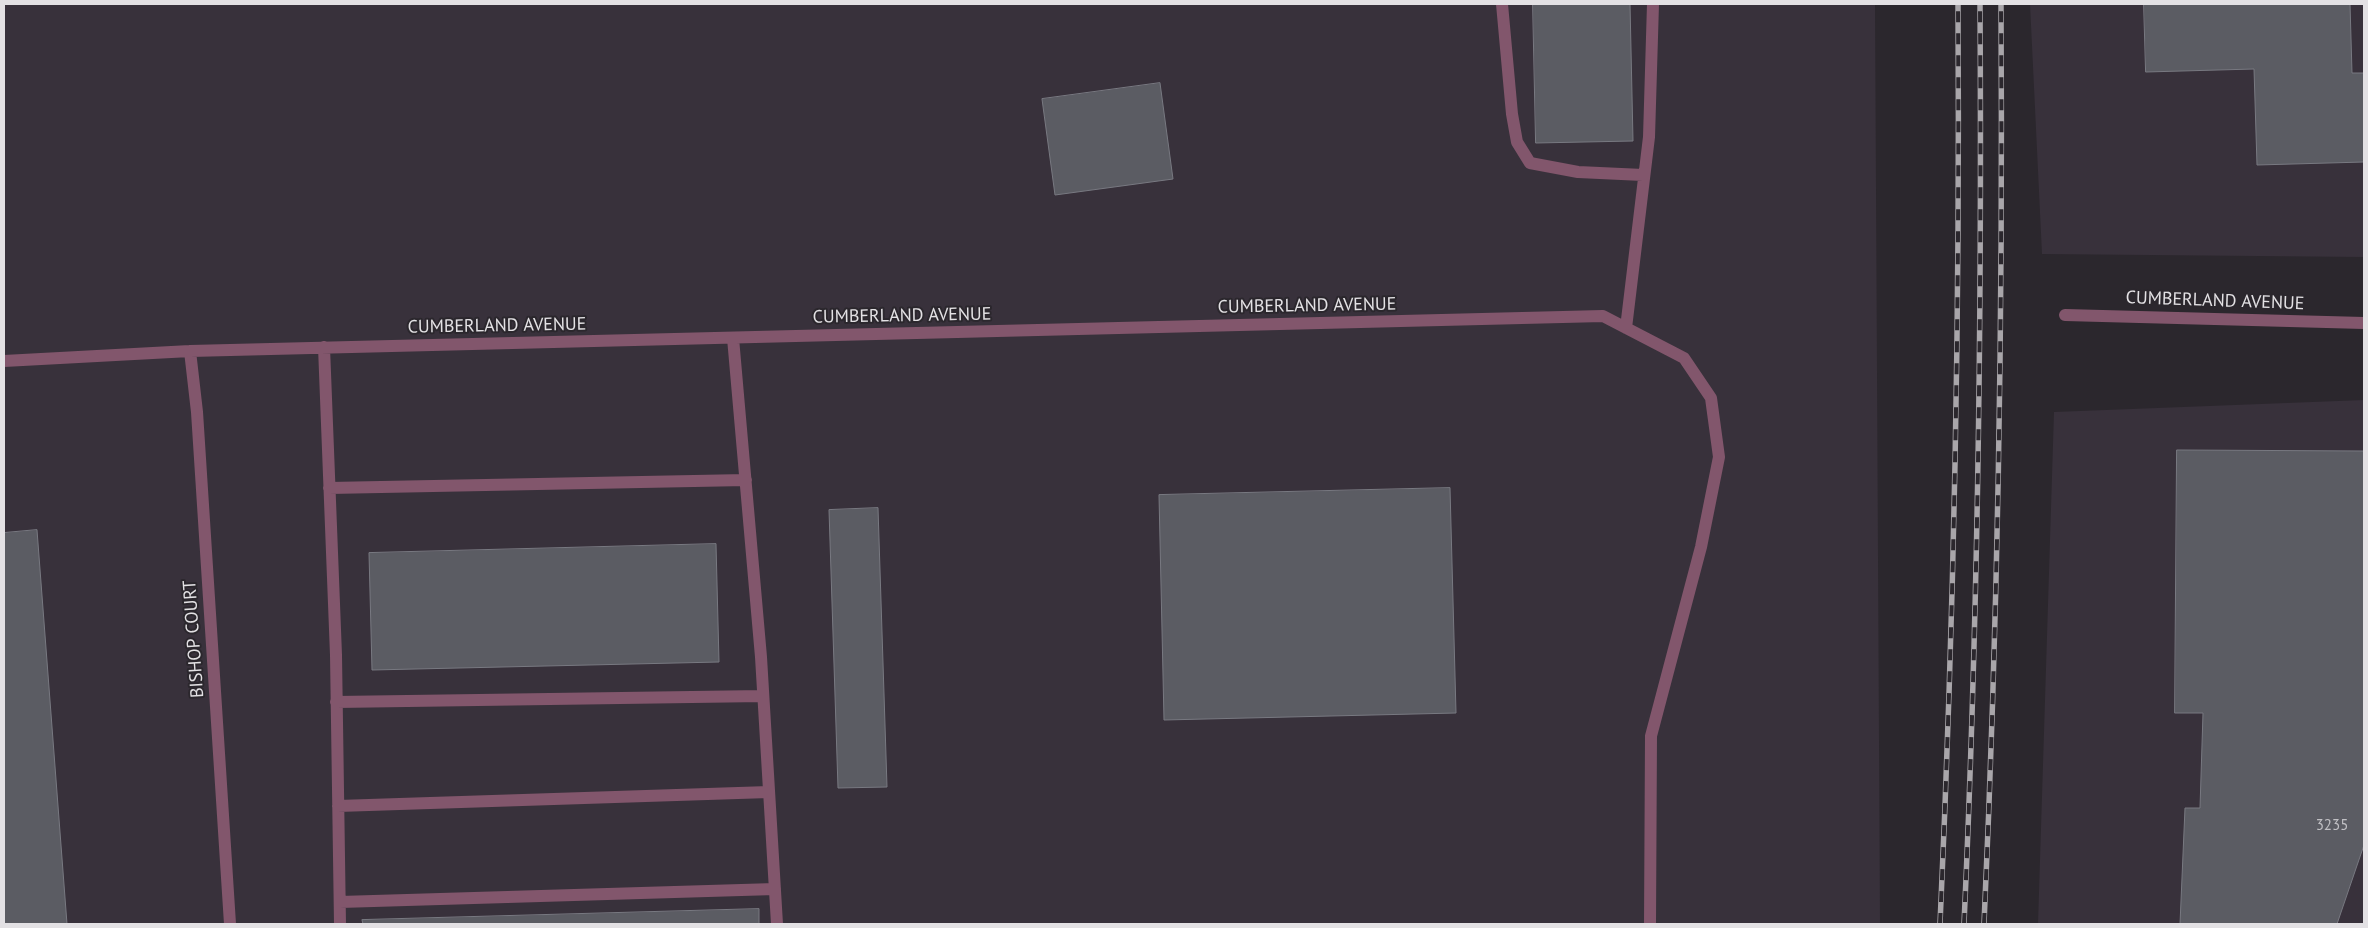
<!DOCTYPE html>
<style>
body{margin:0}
#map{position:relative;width:2368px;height:928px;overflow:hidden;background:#2b272d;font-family:"PT Sans",sans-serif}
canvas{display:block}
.frame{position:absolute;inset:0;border:5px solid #e3e1e4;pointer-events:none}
</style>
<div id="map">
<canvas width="2368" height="928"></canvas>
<div class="frame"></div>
</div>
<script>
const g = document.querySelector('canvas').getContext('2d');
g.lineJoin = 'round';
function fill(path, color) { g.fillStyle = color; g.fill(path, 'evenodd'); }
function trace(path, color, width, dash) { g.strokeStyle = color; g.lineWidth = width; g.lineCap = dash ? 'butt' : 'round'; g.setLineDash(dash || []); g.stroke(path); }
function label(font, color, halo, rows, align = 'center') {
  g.font = font + ' "PT Sans",sans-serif'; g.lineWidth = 4; g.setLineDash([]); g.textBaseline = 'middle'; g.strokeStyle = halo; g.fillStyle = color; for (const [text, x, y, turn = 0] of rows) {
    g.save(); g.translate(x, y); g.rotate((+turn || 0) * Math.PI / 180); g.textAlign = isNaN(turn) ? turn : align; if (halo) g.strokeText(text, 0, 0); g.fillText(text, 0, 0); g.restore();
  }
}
fill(new Path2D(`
 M4 4H1875L1880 924H4Z
 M2030 4H2364V257L2042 254Z
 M2364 400V924H2038L2054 412Z`), '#38313b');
const building = new Path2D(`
 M1533 4H1630L1633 141 1536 143Z
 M2144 4H2350L2352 73H2364V162L2257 165 2254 69 2146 72Z
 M1160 83 1173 179 1055 195 1042 99Z
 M2177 450 2364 451V845L2337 924H2180L2185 808H2200L2203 713H2175Z
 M1450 488 1456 713 1164 720 1159 495Z
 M878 508 887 787 838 788 829 510Z
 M37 530 67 924H4V533Z
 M716 544 719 662 372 670 369 553Z
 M759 909V924H363L362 920Z`);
fill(building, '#5b5c63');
trace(building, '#787981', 1);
trace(new Path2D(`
 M1502 4 1512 114 1517 142 1530 163 1578 172 1643 175
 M2065 315 2364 323
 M1626 328 1649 137 1653 4
 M733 338 761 657 777 924
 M324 347 336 655 340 924
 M190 351 197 412 230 924
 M4 361 190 351 1603 316 1684 358 1711 398 1719 457 1701 547 1651 736 1650 924
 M329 488 746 480
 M336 702 763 696
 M338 806 769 792
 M340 902 775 889`), '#82566c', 12);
const rail = new Path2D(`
 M1940 924C1954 618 1960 311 1958 4
 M1964 924C1978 618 1982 311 1980 4
 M1984 924C1998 618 2003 311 2001 4`);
trace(rail, '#a9a6aa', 5.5);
trace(rail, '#2b272d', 4, [11]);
label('15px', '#c1c0c4', null, [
 ["3235",2332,826]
]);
label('18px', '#e3e1e4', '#2b272d', [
 ["CUMBERLAND AVENUE",2215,301,2],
 ["CUMBERLAND AVENUE",1307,306,-1],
 ["CUMBERLAND AVENUE",902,316,-1],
 ["CUMBERLAND AVENUE",497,326,-1],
 ["BISHOP COURT",194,639,-94]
]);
</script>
